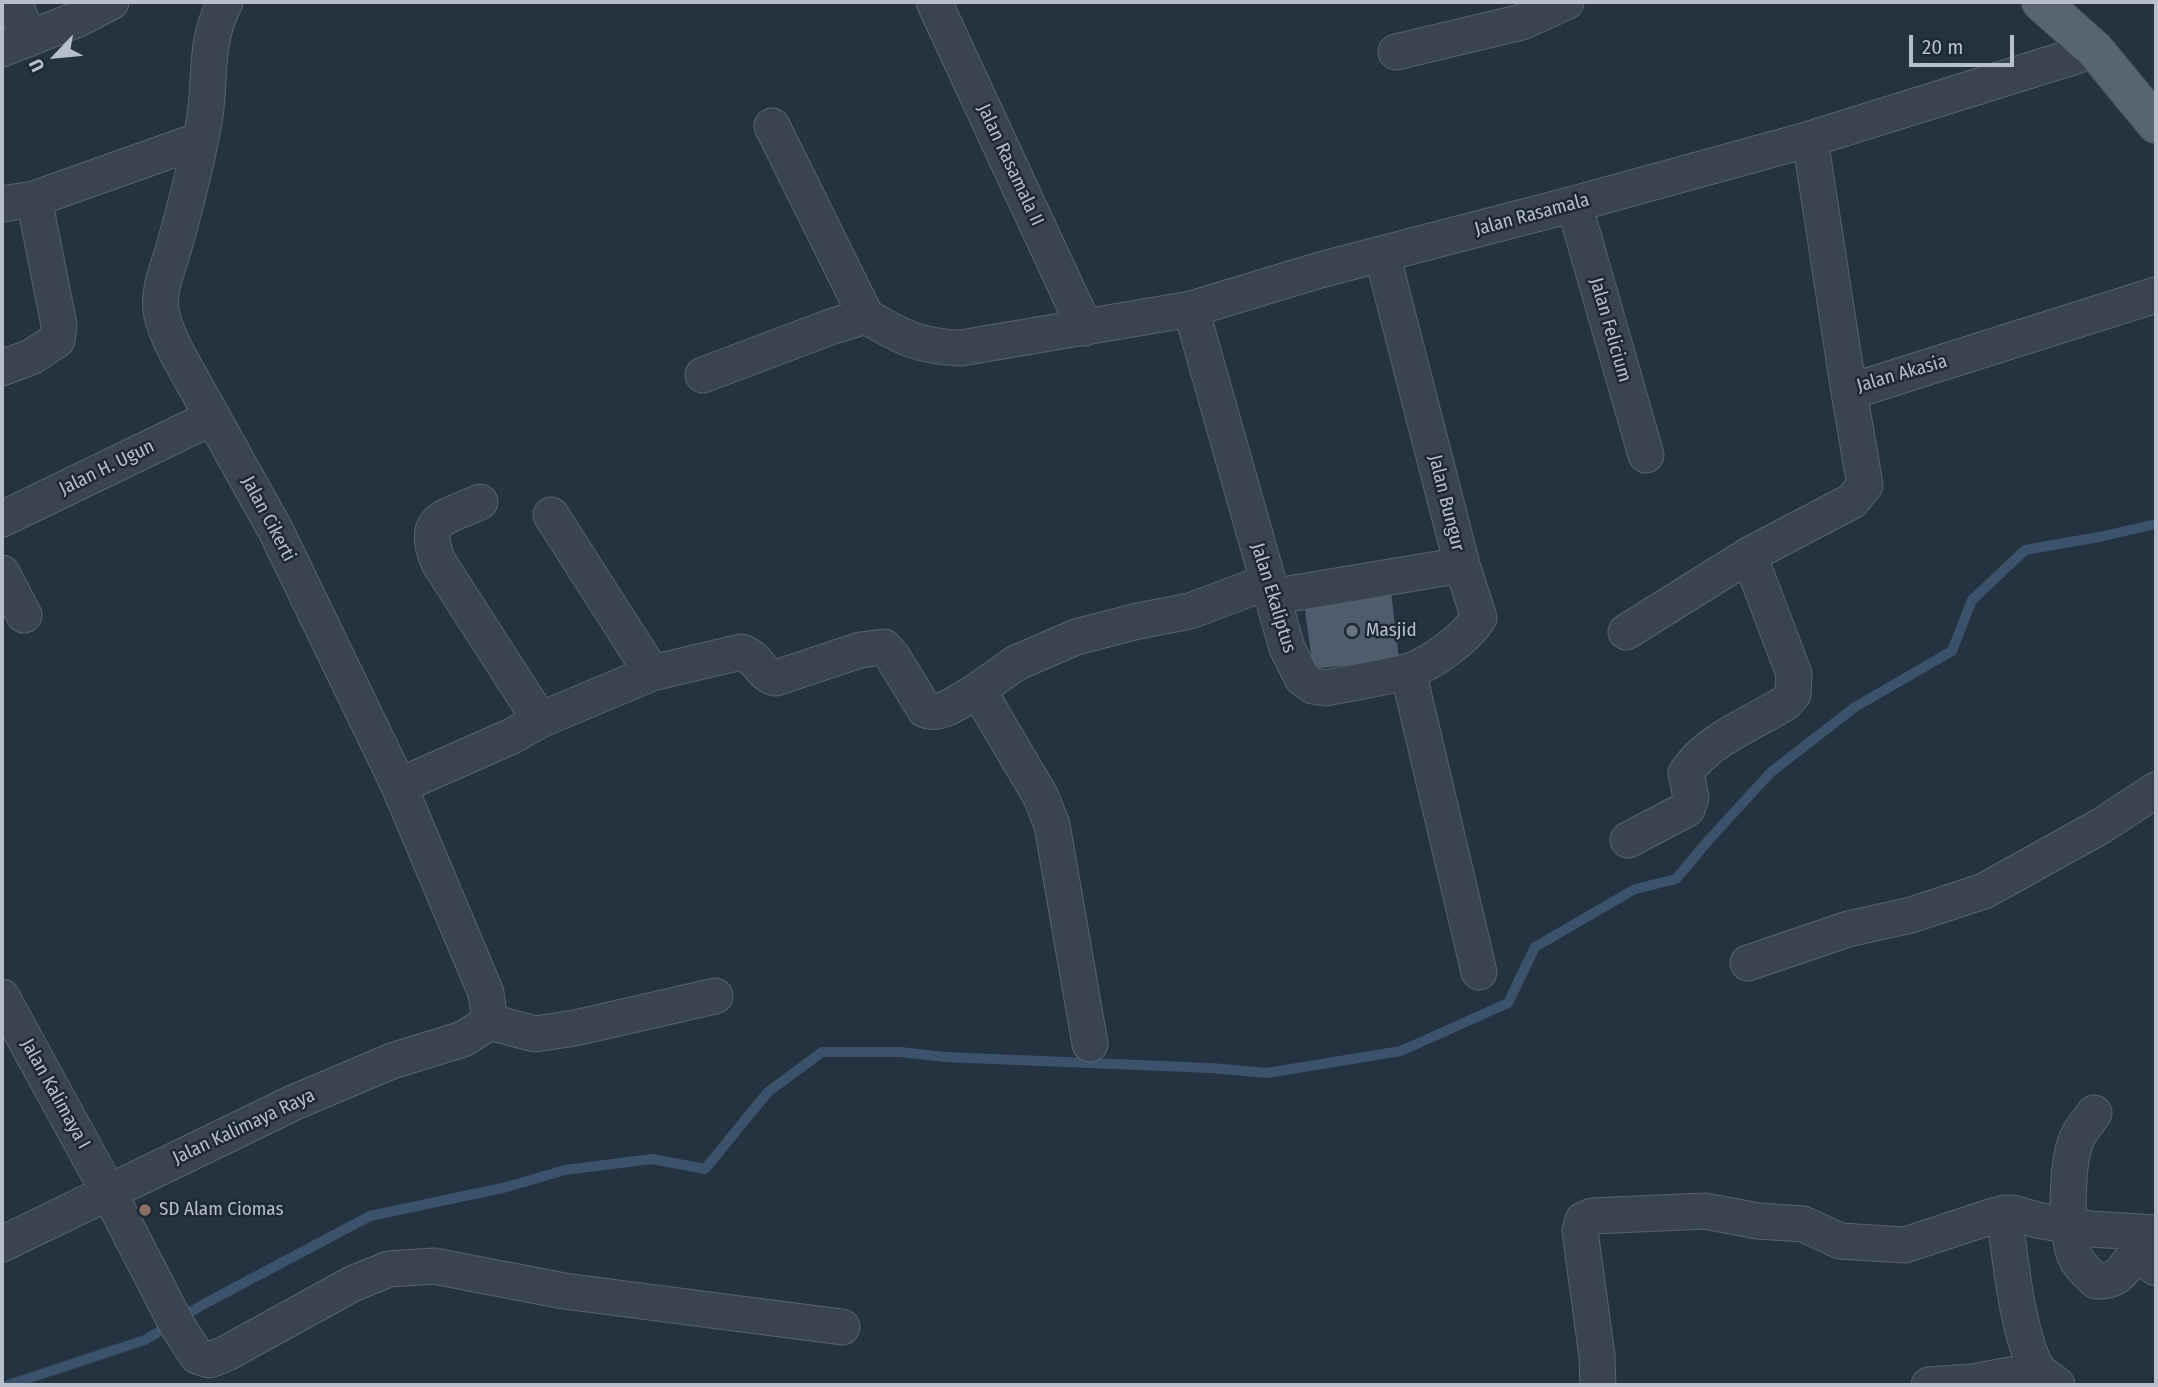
<!DOCTYPE html>
<style>
body{margin:0}
#map{position:relative;width:2158px;height:1387px;overflow:hidden;background:#253341;font-family:"Fira Sans Condensed",sans-serif}
canvas{display:block}
.frame{position:absolute;inset:0;border:4px solid #b6bfcb;pointer-events:none}
.north{position:absolute;left:21px;top:21px;width:70px;height:70px;-webkit-text-stroke:5px #1e2936;paint-order:stroke;rotate:244deg;font-size:19px;font-weight:700;line-height:28px;text-align:center;color:#b6bfcb}
.north::after{content:'';display:block;margin:auto;width:24px;height:32px;background:#b6bfcb;clip-path:polygon(50% 0,100% 100%,50% 72%,0 100%)}
.scale{position:absolute;left:1909px;top:35px;width:105px;height:32px;box-sizing:border-box;border:4px solid #b6bfcb;border-top:0;padding-left:9px;font-size:21px;line-height:24px;white-space:nowrap;color:#b6bfcb;-webkit-text-stroke:5px #1e2936;paint-order:stroke}
</style>
<div id="map">
<canvas width="2158" height="1387"></canvas>
<div class="frame"></div>
<div class="north">U</div>
<div class="scale">20 m</div>
</div>
<script>
const g = document.querySelector('canvas').getContext('2d');
g.lineJoin = 'round';
function trace(path, color, width, dash) { g.strokeStyle = color; g.lineWidth = width; g.lineCap = dash ? 'butt' : 'round'; g.setLineDash(dash || []); g.stroke(path); }
function fill(path, color) { g.fillStyle = color; g.fill(path, 'evenodd'); }
function label(font, color, halo, rows, align = 'center') {
  g.font = font + ' "Fira Sans Condensed",sans-serif'; g.lineWidth = 5; g.setLineDash([]); g.textBaseline = 'middle'; g.strokeStyle = halo; g.fillStyle = color; for (const [text, x, y, turn = 0] of rows) {
    g.save(); g.translate(x, y); g.rotate((+turn || 0) * Math.PI / 180); g.textAlign = isNaN(turn) ? turn : align; if (halo) g.strokeText(text, 0, 0); g.fillText(text, 0, 0); g.restore();
  }
}
trace(new Path2D(`
 M8 1385 145 1340 204 1304 370 1216 507 1187 565 1170 652 1159 705 1169 768 1092 822 1052H900L945 1057 1211 1068 1267 1073 1401 1051 1508 1003 1535 947 1635 889 1676 879 1707 842 1771 772 1855 707 1952 651 1972 600 2025 550 2099 537 2156 524`), '#3b526a', 10);
fill(new Path2D(`
 M1391 592 1399 659 1313 669 1304 603Z`), '#4e5c6c');
const minor = new Path2D(`
 M15 2 28 39
 M225 2C204 44 211 73 205 116 198 160 186 204 174 247 169 266 158 289 161 310 163 325 171 341 178 355L276 531 399 786 486 993 490 1022
 M934 2 1085 328
 M2 49 78 19 111 2
 M1396 52 1522 22 1566 2
 M772 126 866 316
 M1810 139 1849 392 2156 295
 M2 204 34 199 200 140
 M1574 204 1646 455
 M1191 309 1287 648 1302 678 1313 686 1326 688C1352 682 1380 679 1406 672 1430 665 1465 639 1479 618L1462 565
 M2 368 31 357 57 340 59 325 34 199
 M703 375 833 326 866 316C901 337 920 347 961 348L1191 309 1320 270 1574 204 1810 139 2095 50
 M2 519 213 417
 M2 573 24 615
 M1271 597 1462 565 1382 254
 M1626 632 1749 555 1852 501 1865 485 1849 392
 M1408 671 1479 972
 M652 673 741 652C758 656 760 675 776 678L860 650 884 647 892 656 925 710C941 717 964 698 978 690
 M540 720 652 673 551 515
 M399 786 512 736 540 720 439 563C419 518 445 518 480 502
 M1628 840 1687 809 1691 798 1686 773C1708 739 1752 724 1785 703L1793 694 1794 674 1749 555
 M1748 963 1848 929 1911 915 1984 891 2101 826 2156 790
 M2 997 108 1191 177 1325 197 1356 210 1360 227 1353 352 1284 389 1269 434 1266 564 1291 842 1327
 M490 1022 535 1034 575 1028 715 996
 M1090 1044 1052 825 1041 797 978 690 1016 663 1076 637 1138 621 1190 611 1267 582
 M2094 1113C2089 1121 2082 1128 2078 1136 2066 1161 2065 1229 2075 1256 2079 1266 2088 1273 2096 1281 2136 1283 2118 1241 2156 1268
 M2004 1213C2010 1254 2017 1334 2037 1368 2041 1375 2051 1379 2057 1385
 M2 1244 295 1102 392 1061 463 1039 490 1022
 M1598 1385 1597 1356 1580 1231 1583 1220 1592 1216 1705 1211 1758 1221 1803 1224 1840 1241 1905 1245 1996 1215 2013 1213 2037 1220 2090 1229 2156 1233
 M1929 1385 1972 1382 2038 1370`);
const major = new Path2D(`
 M2041 2 2095 50 2156 124`);
trace(minor, '#57626e', 37);
trace(major, '#46505d', 40);
trace(minor, '#394450', 35);
trace(major, '#586470', 38);
for (const [x, y, r, color] of [
 [1352,631,7,"#6b7280"],
 [145,1210,7,"#8d6e63"]
]) { const dot = new Path2D(); dot.arc(x, y, r, 0, 2 * Math.PI); g.fillStyle = color; g.fill(dot); trace(dot, '#1e2936', 2.5); }
label('19px', '#b6bfcb', '#1e2936', [
 ["Jalan Rasamala II",1010,165,65],
 ["Jalan Rasamala",1532,215,-15],
 ["Jalan Felicium",1610,330,74],
 ["Jalan Akasia",1902,374,-16],
 ["Jalan H. Ugun",107,468,-26],
 ["Jalan Bungur",1446,503,76],
 ["Jalan Cikerti",268,519,62],
 ["Jalan Ekaliptus",1273,598,73],
 ["Jalan Kalimaya I",55,1094,61],
 ["Jalan Kalimaya Raya",244,1127,-25]
]);
label('19px', '#b6bfcb', '#1e2936', [
 ["Masjid",1366,631],
 ["SD Alam Ciomas",159,1210]
], 'left');
</script>
